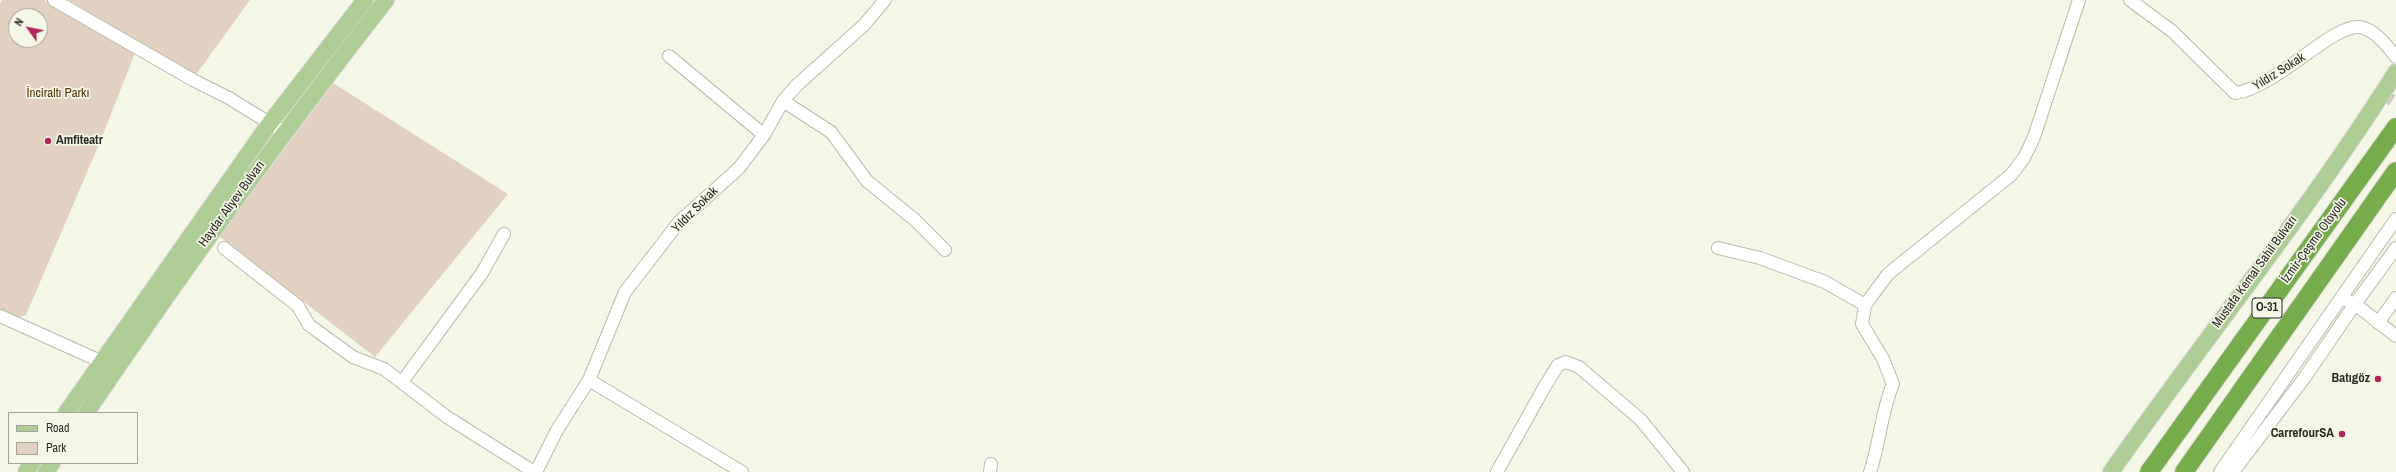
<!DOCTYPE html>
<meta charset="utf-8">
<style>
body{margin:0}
#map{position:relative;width:2396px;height:472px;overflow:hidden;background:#f4f6e6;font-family:"Archivo Narrow",sans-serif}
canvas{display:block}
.legend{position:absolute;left:8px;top:412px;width:130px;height:52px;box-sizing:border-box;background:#f4f6e6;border:1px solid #a4a59a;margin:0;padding:5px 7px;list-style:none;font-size:12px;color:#2c2c27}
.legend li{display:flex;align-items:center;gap:8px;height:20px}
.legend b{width:20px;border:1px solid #a4a59a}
.north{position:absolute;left:8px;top:8px;width:40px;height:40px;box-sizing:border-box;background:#f4f6e6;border:1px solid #a4a59a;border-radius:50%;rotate:303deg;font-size:11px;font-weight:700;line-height:16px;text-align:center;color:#2c2c27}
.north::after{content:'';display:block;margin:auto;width:14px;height:18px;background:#b1245d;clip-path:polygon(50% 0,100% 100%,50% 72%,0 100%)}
</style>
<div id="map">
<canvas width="2396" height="472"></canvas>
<ul class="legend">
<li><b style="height:5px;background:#adcd94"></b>Road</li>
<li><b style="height:11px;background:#e2d1c0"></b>Park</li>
</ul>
<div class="north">N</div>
</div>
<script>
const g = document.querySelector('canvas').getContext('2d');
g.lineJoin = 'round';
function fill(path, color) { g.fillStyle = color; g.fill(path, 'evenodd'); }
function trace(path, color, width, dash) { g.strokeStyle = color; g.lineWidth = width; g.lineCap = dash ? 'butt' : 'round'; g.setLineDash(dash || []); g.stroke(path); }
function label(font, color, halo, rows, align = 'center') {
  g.font = font + ' "Archivo Narrow",sans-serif'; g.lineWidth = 3.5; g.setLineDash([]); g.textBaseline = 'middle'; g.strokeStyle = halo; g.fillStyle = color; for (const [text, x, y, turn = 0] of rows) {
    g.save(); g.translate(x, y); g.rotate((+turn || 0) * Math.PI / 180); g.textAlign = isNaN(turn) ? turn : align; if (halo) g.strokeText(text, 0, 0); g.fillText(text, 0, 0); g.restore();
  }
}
fill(new Path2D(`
 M2 0H44L135 53 100 142 26 315 0 324V4ZM16 16H40V40H16Z
 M69 0H250L195 76Z
 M333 83 508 194 375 357 219 236Z`), '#e2d1c0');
trace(new Path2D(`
 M2382 94 2396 103`), '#cccec0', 12, [12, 6]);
const minor = new Path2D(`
 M54 0 193 80 229 98 284 132
 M2130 0 2172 31 2235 93C2274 89 2333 24 2359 27 2375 29 2387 46 2396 57
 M669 56 764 135
 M783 101 831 132 867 181 915 220 945 250
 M224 248 298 306 309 325 353 357 384 369 447 417 534 472
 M1718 248 1760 258 1825 282 1865 305
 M2396 248 2355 304 2396 336
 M0 316 109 365
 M2378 323 2396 298
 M589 380 742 472
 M402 382 482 273 504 234
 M536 472 557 430 589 380 625 292 679 222 739 168 764 135 783 101 797 85 864 25 885 0
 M990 472 991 464
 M1497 472 1545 386 1558 365 1566 362 1579 367 1641 420 1683 472
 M1870 472C1880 443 1881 412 1893 384L1883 359 1862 324 1865 305 1888 274 2011 175 2024 158 2034 137 2079 0
 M2220 472 2396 219
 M2233 472 2305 377 2355 304 2341 298`);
const major = new Path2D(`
 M66 413 270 123 365 0
 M86 413C182 272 281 134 386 0
 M26 472 32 463
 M46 472 52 463
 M2111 472C2205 338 2309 210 2396 72`);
const highway = new Path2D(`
 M2149 472 2396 127
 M2184 472 2396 171`);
trace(minor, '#bbbcad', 14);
trace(major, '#d9d9d8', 18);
trace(highway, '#d9d9d8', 20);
trace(minor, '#fff', 12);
trace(major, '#adcd94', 16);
trace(highway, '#77ac4c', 18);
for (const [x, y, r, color] of [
 [48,141,4,"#b1245d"],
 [2378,379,4,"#b1245d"],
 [2342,434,4,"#b1245d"]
]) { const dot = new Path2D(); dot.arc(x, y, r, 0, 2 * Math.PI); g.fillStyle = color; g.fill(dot); trace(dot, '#f4f6e6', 1.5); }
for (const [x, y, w] of [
 [2267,308,30]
]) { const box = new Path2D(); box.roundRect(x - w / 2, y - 10, w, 20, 3); g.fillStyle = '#f4f6e6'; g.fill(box); trace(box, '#2c2c27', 1); }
label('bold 12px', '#2c2c27', null, [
 ["O-31",2267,308]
]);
label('13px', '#2c2c27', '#f4f6e6', [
 ["Yıldız Sokak",2279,72,-32],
 ["Haydar Aliyev Bulvarı",232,204,-54],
 ["Yıldız Sokak",695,210,-45],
 ["İzmir-Çeşme Otoyolu",2314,241,-54],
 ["Mustafa Kemal Sahil Bulvarı",2255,272,-54]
]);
label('13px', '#503006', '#f4f6e6', [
 ["İnciraltı Parkı",58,94]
]);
label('bold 13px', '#2c2c27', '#f4f6e6', [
 ["Amfiteatr",56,141,"left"],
 ["Batıgöz",2370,379],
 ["CarrefourSA",2334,434]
], 'right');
</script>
